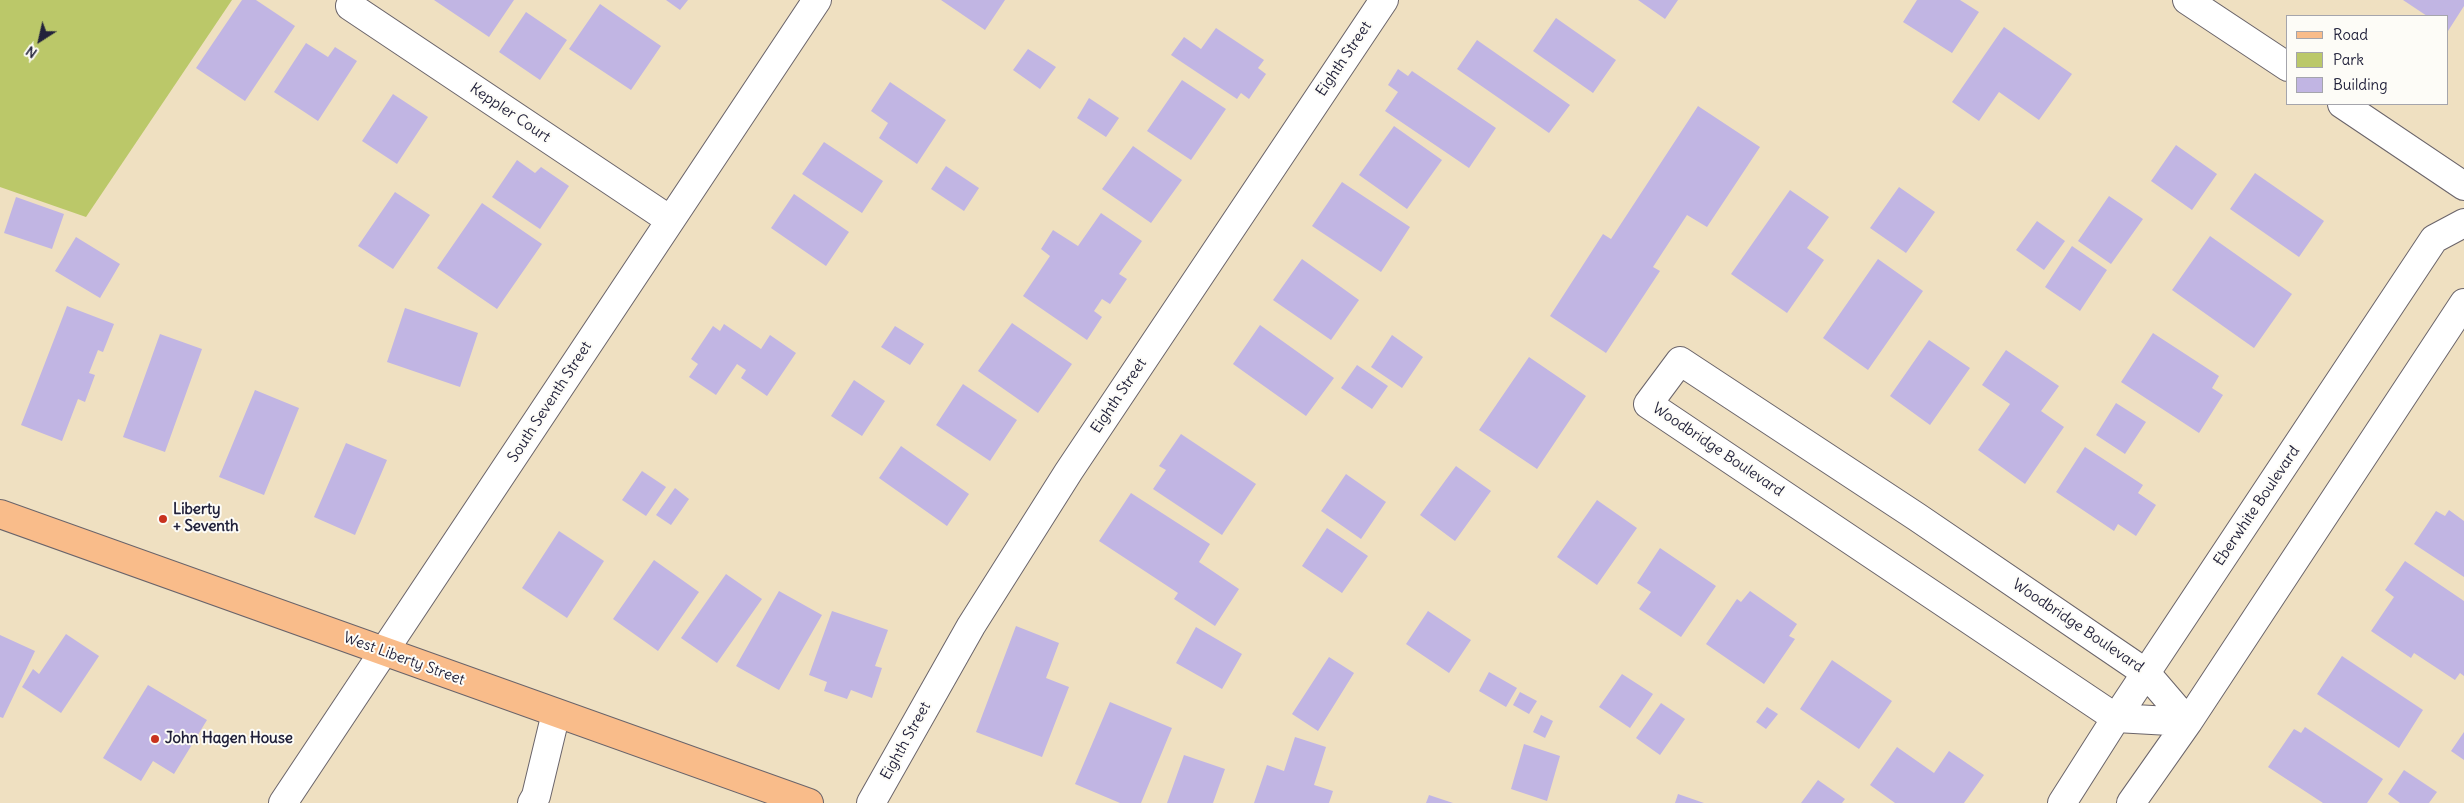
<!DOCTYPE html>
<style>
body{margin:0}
#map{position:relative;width:2464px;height:803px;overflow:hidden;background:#efe0c1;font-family:Delius,sans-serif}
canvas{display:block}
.legend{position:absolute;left:2286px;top:15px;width:162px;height:90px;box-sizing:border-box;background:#fdfcf7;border:1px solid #a5a5ac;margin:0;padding:6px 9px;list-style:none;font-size:15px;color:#22223b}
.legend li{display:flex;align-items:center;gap:10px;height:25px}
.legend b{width:25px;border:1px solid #a5a5ac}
.north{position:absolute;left:15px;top:15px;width:50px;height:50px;-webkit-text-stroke:4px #fdfcf7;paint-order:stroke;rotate:215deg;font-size:14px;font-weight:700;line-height:20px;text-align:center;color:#22223b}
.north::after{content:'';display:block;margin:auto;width:18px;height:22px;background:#22223b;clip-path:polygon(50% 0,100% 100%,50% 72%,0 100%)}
</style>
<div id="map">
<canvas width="2464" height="803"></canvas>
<ul class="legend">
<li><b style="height:6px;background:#f9bc8a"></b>Road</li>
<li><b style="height:14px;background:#bbc869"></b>Park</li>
<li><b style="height:14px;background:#c1b5e3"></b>Building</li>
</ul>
<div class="north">N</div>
</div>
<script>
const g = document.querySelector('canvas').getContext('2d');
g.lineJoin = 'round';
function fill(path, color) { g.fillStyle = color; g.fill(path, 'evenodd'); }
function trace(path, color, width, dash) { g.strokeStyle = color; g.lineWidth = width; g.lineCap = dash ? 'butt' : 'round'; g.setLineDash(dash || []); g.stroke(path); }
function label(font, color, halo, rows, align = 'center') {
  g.font = font + ' Delius,sans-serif'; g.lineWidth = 4; g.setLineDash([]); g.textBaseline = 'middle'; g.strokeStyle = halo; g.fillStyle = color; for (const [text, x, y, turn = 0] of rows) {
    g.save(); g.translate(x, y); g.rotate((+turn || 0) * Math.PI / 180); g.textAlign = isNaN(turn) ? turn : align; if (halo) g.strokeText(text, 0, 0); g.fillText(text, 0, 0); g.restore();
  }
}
fill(new Path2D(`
 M0 0H232L86 217 0 187Z`), '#bbc869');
fill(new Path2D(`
 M242 0H256L295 26 245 101 196 68Z
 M434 0H514L489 37Z
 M666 0H688L680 10Z
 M941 0H1005L985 30Z
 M1638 0H1678L1665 19Z
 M1917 0H1960L1979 12 1952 53 1903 22Z
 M2403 0H2464V6L2448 31V16H2427Z
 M600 4 661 46 631 90 569 49Z
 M526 12 567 40 540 80 499 52Z
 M1556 18 1616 60 1593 93 1533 51Z
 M2004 27 2072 74 2039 120 1999 92 1979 121 1952 102Z
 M1216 28 1264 60 1258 68 1266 74 1249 99 1241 93 1237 99 1171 55 1184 37 1201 49Z
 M1477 40 1570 105 1549 133 1457 69Z
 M306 43 328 57 335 47 357 61 318 121 274 92Z
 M1028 49 1056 67 1040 89 1013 70Z
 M1398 69 1408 76 1412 71 1496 128 1469 168 1385 111 1398 92 1388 85Z
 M1182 80 1226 109 1191 160 1147 131Z
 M890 82 946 120 917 164 879 138 888 123 871 111Z
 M393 94 428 117 397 164 362 141Z
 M1089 98 1119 118 1106 137 1077 118Z
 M1698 106 1760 147 1707 227 1687 215 1653 267 1660 271 1606 353 1550 316 1603 234 1611 239Z
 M1394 126 1442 160 1407 209 1359 175Z
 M824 142 883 181 862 213 802 174Z
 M2176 145 2217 174 2192 210 2151 181Z
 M1133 146 1182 180 1151 223 1102 189Z
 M517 160 535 173 541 167 569 186 540 229 492 197Z
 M946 166 979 188 964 211 931 189Z
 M2255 173 2324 221 2299 257 2230 209Z
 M1342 182 1410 227 1381 272 1312 226Z
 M1899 187 1935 212 1906 253 1870 228Z
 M1790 190 1829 217 1807 248 1824 260 1787 313 1731 274Z
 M395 192 430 215 393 269 358 246Z
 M794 194 849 232 826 266 771 228Z
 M2109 196 2143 219 2111 264 2078 241Z
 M16 197 64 214 52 249 4 233Z
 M482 203 542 244 497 309 437 268Z
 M1101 213 1142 241 1119 274 1127 279 1110 304 1102 299 1094 311 1102 317 1087 340 1023 296 1050 256 1041 249 1053 230 1078 246Z
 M2037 221 2065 241 2044 270 2016 250Z
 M2210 236 2292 294 2254 348 2172 290Z
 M76 237 120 264 100 298 55 271Z
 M2072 246 2107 270 2080 311 2045 287Z
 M1302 259 1359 300 1331 340 1273 300Z
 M1878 259 1923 291 1868 370 1823 338Z
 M67 306 114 324 103 352 98 350 89 373 95 375 85 402 78 399 62 441 21 425Z
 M405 308 478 333 460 387 387 362Z
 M1012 323 1072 364 1038 413 978 371Z
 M724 324 761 349 770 335 796 353 767 396 741 378 746 370 737 364 716 395 689 377 698 364 691 359 713 326 720 331Z
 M1260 325 1334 378 1306 416 1233 364Z
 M895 326 924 344 910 365 881 347Z
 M2153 333 2219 376 2212 388 2223 395 2199 433 2121 382Z
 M160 334 202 349 165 452 123 437Z
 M1392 335 1423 357 1402 388 1371 367Z
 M1929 340 1970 368 1930 425 1890 396Z
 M2006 350 2059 386 2041 411 2064 427 2025 484 1978 450 2010 404 1982 385Z
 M1529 357 1586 396 1537 469 1479 430Z
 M1357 365 1388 386 1372 409 1341 388Z
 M854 380 885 401 862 436 831 416Z
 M963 384 1017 420 990 461 936 425Z
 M255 390 299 408 264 495 219 477Z
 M2116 403 2146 422 2125 454 2096 435Z
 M1181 434 1256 484 1222 535 1153 489 1166 470 1159 466Z
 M346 443 387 460 355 535 314 517Z
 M901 446 969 494 947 526 879 478Z
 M2085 447 2143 485 2138 493 2156 505 2136 536 2118 524 2114 531 2056 492Z
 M1456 466 1491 491 1455 541 1420 515Z
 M642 471 666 487 646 516 622 500Z
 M1346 474 1386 502 1361 539 1321 511Z
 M675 488 689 499 671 525 656 515Z
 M1131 493 1210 544 1199 562 1239 589 1215 626 1174 599 1178 593 1099 541Z
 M1597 500 1637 528 1597 585 1557 557Z
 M2449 510 2464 521V577L2414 544 2436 511 2445 516Z
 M1327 528 1368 556 1342 593 1302 566Z
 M559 531 604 561 567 618 522 588Z
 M1660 548 1716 586 1681 637 1639 609 1651 592 1637 583Z
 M654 560 699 592 658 651 613 619Z
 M2405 561 2464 601V676L2460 673 2455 680 2414 653 2411 658 2371 631 2394 597 2385 590Z
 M726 574 762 599 717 663 681 638Z
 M779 591 822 615 779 690 736 666Z
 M1750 591 1797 624 1789 636 1795 639 1764 684 1706 644 1737 599 1741 602Z
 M832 611 888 630 875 666 882 668 872 698 851 690 847 699 824 691 827 682 809 675Z
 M1428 611 1471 640 1449 673 1406 644Z
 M1016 626 1059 643 1046 678 1069 687 1042 757 976 732Z
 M1196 627 1242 654 1222 689 1176 663Z
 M66 634 99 656 61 713 22 687 33 669 39 674Z
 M0 635 35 651 3 718 0 717Z
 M2342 656 2423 710 2399 748 2317 694Z
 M1329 657 1354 673 1318 731 1292 714Z
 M1832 660 1892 701 1859 749 1800 709Z
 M1489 672 1517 688 1506 707 1479 691Z
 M1622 674 1653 694 1630 728 1599 707Z
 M148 685 207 720 174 774 153 761 141 781 103 758Z
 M1520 692 1537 701 1529 714 1513 705Z
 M1110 702 1172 728 1141 803H1120L1075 784Z
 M1661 703 1685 719 1660 755 1636 738Z
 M1767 707 1778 714 1766 729 1756 722Z
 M1541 715 1553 721 1545 738 1533 732Z
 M2305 727 2383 779 2367 803H2323L2268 767 2294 729 2301 733Z
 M2464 732V760L2451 751Z
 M1295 737 1326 747 1314 785 1333 791 1329 803H1254L1267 765 1284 771Z
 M1524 744 1560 756 1547 801 1511 789Z
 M1897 747 1934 773 1949 751 1984 775 1964 803H1895L1870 785Z
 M1184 755 1225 769 1213 803H1167Z
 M2404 770 2437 792 2429 803H2400L2388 794Z
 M1818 780 1845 799 1842 803H1801Z
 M1678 794 1704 803H1675Z
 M1429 795 1453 803H1426Z`), '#c1b5e3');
const minor = new Path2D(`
 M2187 0 2288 67
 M350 6 670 220
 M2342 104 2464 186
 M1680 361 1917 517 2146 673 2188 722 2116 718 1648 404Z
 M283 803 817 0
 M532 803 536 796 556 713
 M871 803 971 626 1069 471 1384 0
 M2062 803 2116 718 2434 239 2464 223
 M2131 803 2188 722 2464 303`);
const major = new Path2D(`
 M0 514 809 803`);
trace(minor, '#6a646a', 30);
trace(major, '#6a646a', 30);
trace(minor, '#fff', 28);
trace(major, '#f9bc8a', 28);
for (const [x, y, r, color] of [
 [163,519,5,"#c8321e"],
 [155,739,5,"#c8321e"]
]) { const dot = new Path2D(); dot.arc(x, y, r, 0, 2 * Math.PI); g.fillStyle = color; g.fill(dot); trace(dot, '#fdfcf7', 2); }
label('15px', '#22223b', '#fdfcf7', [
 ["Eighth Street",1344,59,-56],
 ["Keppler Court",510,113,34],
 ["Eighth Street",1119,396,-56],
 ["South Seventh Street",550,402,-57],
 ["Woodbridge Boulevard",1718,450,34],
 ["Eberwhite Boulevard",2257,506,-56],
 ["Woodbridge Boulevard",2078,626,34],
 ["West Liberty Street",404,659,20],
 ["Eighth Street",906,741,-61]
]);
label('bold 15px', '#22223b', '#fdfcf7', [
 ["Liberty",173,510],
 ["+ Seventh",173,527],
 ["John Hagen House",165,739]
], 'left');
</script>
